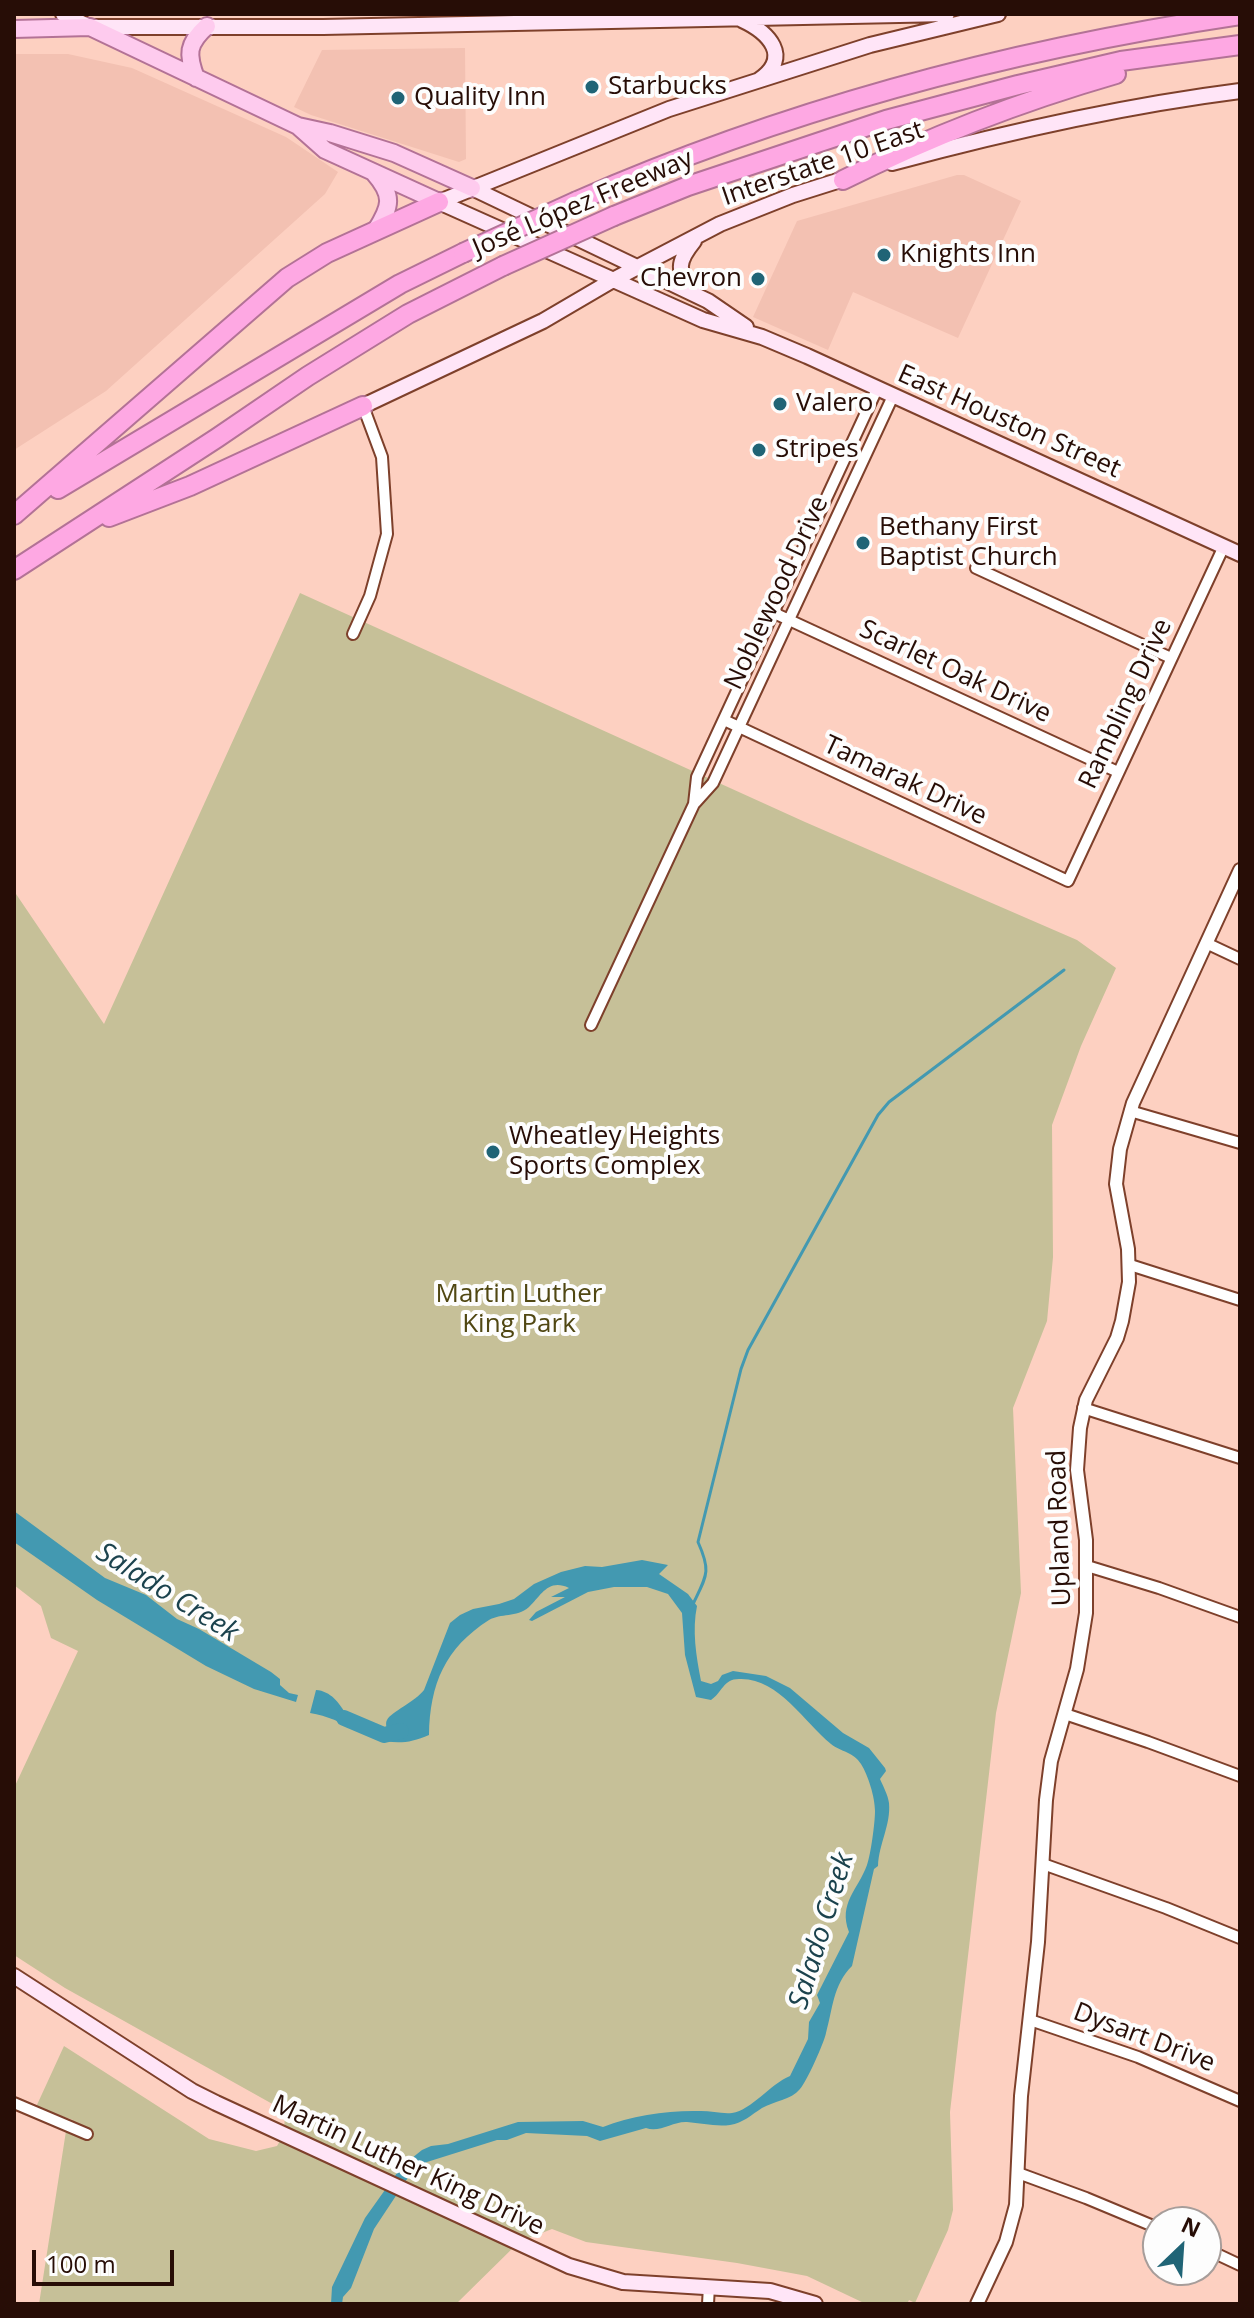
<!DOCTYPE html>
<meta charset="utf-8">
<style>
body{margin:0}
#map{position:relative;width:1254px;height:2318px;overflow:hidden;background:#fdd0c1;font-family:"Open Sans",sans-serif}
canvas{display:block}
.frame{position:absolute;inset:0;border:16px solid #270d06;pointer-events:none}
.north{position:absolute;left:1142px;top:2206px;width:80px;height:80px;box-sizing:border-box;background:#fdfdfd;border:2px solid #a79d9a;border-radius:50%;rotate:25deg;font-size:22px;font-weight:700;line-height:32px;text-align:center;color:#270d06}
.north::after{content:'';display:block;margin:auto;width:28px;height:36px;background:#206476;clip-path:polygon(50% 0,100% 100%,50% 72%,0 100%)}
.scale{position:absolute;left:32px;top:2250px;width:142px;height:36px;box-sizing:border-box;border:4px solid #270d06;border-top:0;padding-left:10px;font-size:24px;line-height:28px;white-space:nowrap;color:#270d06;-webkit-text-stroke:6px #fdfdfd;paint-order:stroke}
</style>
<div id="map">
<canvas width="1254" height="2318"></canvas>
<div class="frame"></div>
<div class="north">N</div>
<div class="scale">100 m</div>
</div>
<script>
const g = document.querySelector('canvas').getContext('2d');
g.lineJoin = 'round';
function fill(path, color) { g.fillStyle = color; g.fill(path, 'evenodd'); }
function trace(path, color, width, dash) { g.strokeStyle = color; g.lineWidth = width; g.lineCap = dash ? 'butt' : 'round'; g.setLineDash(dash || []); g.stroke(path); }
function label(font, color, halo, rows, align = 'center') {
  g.font = font + ' "Open Sans",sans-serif'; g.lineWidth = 8; g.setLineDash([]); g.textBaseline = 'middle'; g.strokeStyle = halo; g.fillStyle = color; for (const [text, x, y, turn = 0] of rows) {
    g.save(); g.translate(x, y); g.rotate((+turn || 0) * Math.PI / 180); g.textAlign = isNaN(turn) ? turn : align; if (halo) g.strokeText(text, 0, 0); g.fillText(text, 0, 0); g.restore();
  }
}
fill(new Path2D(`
 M465 48 466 159 459 162 311 115 294 107 322 50Z
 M14 54H68L132 68 286 137 338 172 325 194 106 391 14 450Z
 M957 175H964L1021 201 958 338 853 292 828 350 753 317 797 221Z`), '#f3c1b2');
fill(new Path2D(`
 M300 593 805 822 1077 940 1116 968 1081 1046 1052 1125 1053 1257 1047 1321 1013 1408 1021 1593 996 1713 950 2112 953 2210 948 2230 915 2303 909 2300 907 2304H866L807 2276 737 2263 586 2242 552 2229 519 2242 456 2304H39L66 2131 73 2120 36 2107 64 2046 209 2139 256 2151 277 2146 284 2134 285 2111 65 1988 14 1955V1788L78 1651 51 1638 41 1606 14 1585V891L104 1024Z`), '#c6c098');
fill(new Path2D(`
 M14 1511 105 1578 146 1595 177 1619 199 1629 271 1672 280 1679V1685L289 1693 298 1695 296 1702 254 1689 206 1666 97 1600 14 1542Z
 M642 1560 668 1565 659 1574 688 1594 697 1606C692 1630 696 1656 701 1681L711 1684 718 1681 722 1675 733 1671 766 1676 790 1688 843 1733 869 1748 885 1768 886 1771 880 1779C883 1786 888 1795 889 1803 891 1825 879 1843 878 1866L874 1869 852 1966C833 1985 833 2008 826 2033 824 2043 807 2081 800 2089 791 2100 774 2101 762 2108 751 2115 743 2123 730 2125 716 2127 701 2123 687 2122 673 2121 660 2133 646 2128L600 2141 587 2136 526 2133 507 2140H497L427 2162 413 2170 374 2229 351 2288 343 2297 342 2304H331L332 2287 365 2218 402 2166 422 2150 431 2146 448 2144 518 2122 583 2121 603 2127C632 2115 670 2110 701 2111 711 2111 722 2114 732 2113 752 2110 770 2084 790 2076L808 2039 809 2022 820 2003 817 1995 849 1932C838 1903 858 1890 867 1865 871 1854 875 1822 875 1811 875 1797 868 1775 861 1764 854 1752 841 1752 831 1744 804 1722 778 1677 739 1679 723 1679 722 1693 711 1700L696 1697 685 1655 682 1613 668 1594 647 1587H614L588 1592 532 1621 529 1620 536 1612 565 1597H551L569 1588C548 1578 541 1596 529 1607 516 1618 501 1613 489 1620 445 1648 430 1684 429 1735 379 1758 355 1720 310 1713L316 1690C331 1691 339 1703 346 1714 353 1726 374 1734 387 1732 387 1729 385 1723 387 1720 391 1712 416 1701 424 1690L450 1623 460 1615 473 1609 499 1604 514 1599 534 1584 561 1572 585 1566 602 1567Z`), '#4399b1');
trace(new Path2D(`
 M694 1602C707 1575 711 1571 698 1542L741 1369 748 1350 878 1115 889 1102 1064 970`), '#4399b1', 3);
trace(new Path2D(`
 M344 1718 384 1735 401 1731`), '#4399b1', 16);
const minor = new Path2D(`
 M976 568 1171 658
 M774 613 1118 772
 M353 634 370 596 387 534 382 457 363 406
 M724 720 1068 881 1224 546
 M695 803 713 783 893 396
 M1206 943 1240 959
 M591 1025 694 804 697 777 877 389
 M1130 1111 1240 1143
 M1130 1265 1240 1300
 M1083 1408 1240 1458
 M1087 1566 1159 1588 1240 1617
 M1065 1714 1148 1742 1240 1776
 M1043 1864 1166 1908 1240 1938
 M1030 2020 1138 2057 1240 2101
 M14 2103 87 2134
 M1018 2173 1086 2198 1158 2228
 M1206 2249 1240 2265
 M708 2304 709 2286`);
const tertiary = new Path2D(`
 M977 2304 1006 2242 1016 2205 1021 2096 1038 1942 1046 1800 1051 1761 1077 1669 1086 1613V1540L1077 1470 1080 1428 1086 1400 1117 1338 1122 1321 1129 1282 1128 1249 1116 1184 1120 1149 1133 1103 1240 870`);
const secondary = new Path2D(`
 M63 14 90 27H323L947 14
 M742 20C768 32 793 57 759 80
 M892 163C1007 132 1122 106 1240 91
 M472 188 708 301 746 327
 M439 202 703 320 762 337 807 356 1240 554
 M439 202 669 109 870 45 998 14
 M694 292C676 271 677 262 694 241
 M363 406 543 321 613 280 720 224 793 195 850 177
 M14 1976 192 2091 216 2103 569 2266 623 2282 770 2291 815 2304`);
const primary = new Path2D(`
 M14 29 90 27 298 126 330 133 394 153 472 188
 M196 78C187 54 187 44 207 26
 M299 127 325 150 439 202
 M374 173C394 196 391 206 376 230`);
const motorway = new Path2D(`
 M843 180C933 135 1019 102 1116 74
 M577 201C787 109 1013 49 1240 15
 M614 216 688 186 886 120 1018 85 1121 61 1240 45
 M58 489 400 284 463 253
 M14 515 287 278 327 253 439 202
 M109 517 190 486 363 406
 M14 570 217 438 308 376 408 314 503 266`);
trace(minor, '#7e402b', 14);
trace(tertiary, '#7e402b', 16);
trace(secondary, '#7e402b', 18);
trace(primary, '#b37296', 20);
trace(motorway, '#b37296', 22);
trace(minor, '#fff', 10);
trace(tertiary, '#fff', 12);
trace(secondary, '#ffe5f7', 14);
trace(primary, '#fecbee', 16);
trace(motorway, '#fea8e3', 18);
const motorwayBridge = new Path2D(`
 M463 253 577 201
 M503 266 614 216`);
trace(motorwayBridge, '#b37296', 22, []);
trace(motorwayBridge, '#fea8e3', 18);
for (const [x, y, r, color] of [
 [592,87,8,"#206476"],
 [398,98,8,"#206476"],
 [884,255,8,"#206476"],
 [758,279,8,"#206476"],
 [780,404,8,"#206476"],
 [759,450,8,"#206476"],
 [863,543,8,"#206476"],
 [493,1152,8,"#206476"]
]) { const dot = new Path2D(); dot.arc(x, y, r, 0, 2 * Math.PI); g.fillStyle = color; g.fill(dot); trace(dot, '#fdfdfd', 3); }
label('26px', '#270d06', '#fdfdfd', [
 ["Starbucks",608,87],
 ["Quality Inn",414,98],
 ["Knights Inn",900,255],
 ["Chevron",742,279,"right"],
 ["Valero",796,404],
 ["Stripes",775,450],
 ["Bethany First",879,528],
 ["Baptist Church",879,558],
 ["Wheatley Heights",509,1137],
 ["Sports Complex",509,1167]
], 'left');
label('26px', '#270d06', '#fdfdfd', [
 ["Interstate 10 East",823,164,-19],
 ["José López Freeway",583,204,-23],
 ["East Houston Street",1009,422,24],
 ["Noblewood Drive",777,593,-65],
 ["Scarlet Oak Drive",955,672,25],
 ["Rambling Drive",1126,704,-65],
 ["Tamarak Drive",905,781,25],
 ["Upland Road",1060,1528,-92],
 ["Dysart Drive",1144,2038,21],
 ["Martin Luther King Drive",408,2166,25]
]);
label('26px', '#504712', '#fdfdfd', [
 ["Martin Luther",519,1295],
 ["King Park",519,1325]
]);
label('italic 28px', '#1b424d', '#fdfdfd', [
 ["Salado Creek",167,1593,32],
 ["Salado Creek",822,1931,-73]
]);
</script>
